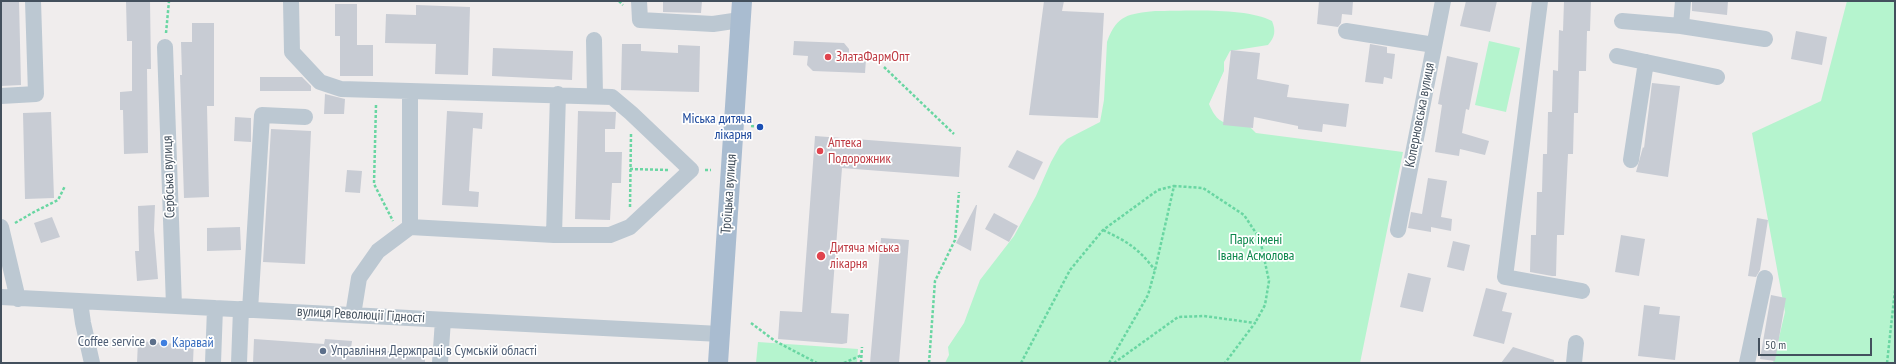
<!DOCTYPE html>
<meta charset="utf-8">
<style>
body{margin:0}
#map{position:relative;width:1896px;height:364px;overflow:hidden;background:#f0eded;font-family:"PT Sans Narrow",sans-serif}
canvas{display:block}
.frame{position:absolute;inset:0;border:2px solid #43505d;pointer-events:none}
.scale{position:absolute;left:1758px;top:338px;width:114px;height:18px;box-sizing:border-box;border:2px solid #43505d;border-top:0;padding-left:5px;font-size:12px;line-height:14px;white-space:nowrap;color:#43505d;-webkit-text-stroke:3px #fff;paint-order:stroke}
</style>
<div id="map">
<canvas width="1896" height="364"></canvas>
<div class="frame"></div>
<div class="scale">50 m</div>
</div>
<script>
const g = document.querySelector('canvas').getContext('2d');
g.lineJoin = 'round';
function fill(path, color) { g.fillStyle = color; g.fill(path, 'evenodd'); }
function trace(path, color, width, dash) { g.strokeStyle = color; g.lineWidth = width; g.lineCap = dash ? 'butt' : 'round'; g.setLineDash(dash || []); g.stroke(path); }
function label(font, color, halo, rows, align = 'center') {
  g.font = font + ' "PT Sans Narrow",sans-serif'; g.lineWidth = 3.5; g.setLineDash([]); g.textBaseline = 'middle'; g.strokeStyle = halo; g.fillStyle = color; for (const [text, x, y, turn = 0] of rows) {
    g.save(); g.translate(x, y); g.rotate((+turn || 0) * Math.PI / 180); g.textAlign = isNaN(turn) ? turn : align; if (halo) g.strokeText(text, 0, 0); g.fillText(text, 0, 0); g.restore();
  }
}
fill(new Path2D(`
 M1847 1H1895V363H1773L1785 312 1752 133 1821 101Z
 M1155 11C1186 11 1246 7 1272 21 1276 31 1275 37 1268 45L1230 51 1224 62V71L1209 104C1218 125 1225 124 1246 123L1256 133 1403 152 1360 363H945L949 355 948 347 964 323 980 280 1014 236 1036 196 1051 162 1060 146 1067 139 1100 122 1104 100 1107 42C1117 14 1129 14 1155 11Z
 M1489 41 1520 48 1506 112 1475 105Z
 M758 342 858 349 857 363H756Z`), '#b5f4ce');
fill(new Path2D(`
 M1 1H19L21 85 1 86Z
 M126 1H150L151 69H147L148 153 124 154 123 110H120V92L132 91V41H127Z
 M663 1H702L701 13 663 12Z
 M1044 1H1064L1062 11 1104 13 1098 118 1029 115Z
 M1319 1H1353L1352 15 1342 14 1341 23 1338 27 1317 24Z
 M1466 1H1497L1490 32 1460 26Z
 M1564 1H1591L1590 31H1587L1586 71H1579L1578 113H1574L1573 154H1568L1564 235H1557L1556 276H1552L1530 272 1531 235H1536L1537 192H1542L1543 154H1547L1548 112H1552L1553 70 1558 71 1559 30 1563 31Z
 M1692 1H1728L1727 15 1692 11Z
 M335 4H357V45H373V76H340V36H335Z
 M416 5 470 7 468 75 435 74 436 44 385 43 386 14 416 15Z
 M192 23H214V106H207L209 197 184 198 180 75H182L181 42H192Z
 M1796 31 1827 37 1822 65 1791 59Z
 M794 41 844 43 849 49V58L866 59 865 73 813 71 807 65 808 56 793 55Z
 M622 44H641V51L678 53V45L700 46 699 92 621 90Z
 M1370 44 1387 47V53L1395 54 1392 79 1384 77 1383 84 1365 82Z
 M493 48 573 51 572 80 492 76Z
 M1231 50 1260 53 1257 79 1289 85 1287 97 1349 104 1346 127 1323 124 1322 132 1298 129V126L1254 117 1253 128 1223 125Z
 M1447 56 1478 63 1469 110 1466 109 1462 133 1489 141 1485 155 1460 149 1459 156 1435 152 1442 105 1438 104Z
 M260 77H302L311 86V91H260Z
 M1652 83 1680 86 1668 177 1636 172 1643 147 1644 148Z
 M325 94 345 99 344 114H324Z
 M447 111 483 113 482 129 473 128 469 191 479 192 478 207 442 205Z
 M578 111 616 112 615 129H605V152H622L621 183H612L610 220 575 219Z
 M51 112 54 198 25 199 23 113Z
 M235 117 251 118V142L234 141Z
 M271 129 311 131 305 264 263 262Z
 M815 136 961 147 959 177 842 168 831 313 849 314 847 343 842 344 778 339 780 311 802 312Z
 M1017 150 1043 162 1034 180 1008 167Z
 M347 170 362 171 360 193 345 192Z
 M1428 178 1447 181 1441 217 1452 219 1451 231 1431 227V232L1408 228 1411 212 1422 214Z
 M155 205 154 230 158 279 137 281 135 251H139L138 206Z
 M976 205H977L971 251 956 243Z
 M994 213 1018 226 1009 242 985 229Z
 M52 217 60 237 41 243 34 223Z
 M1757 218 1768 220 1760 270 1756 277 1748 276Z
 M240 227 241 250 207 251V228Z
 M1621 235 1645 239 1639 276 1615 272Z
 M881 238 909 240 899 363H870Z
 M1453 241 1470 245 1464 271 1447 267Z
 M1408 273 1431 278 1423 312 1400 307Z
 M1486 288 1507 293 1502 311 1512 313 1504 344 1473 336Z
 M1771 295 1786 298 1775 361 1760 359Z
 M1644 305 1660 307 1659 314 1680 316 1675 360 1638 356Z
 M178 338 194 339 193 363H137L138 341 177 344Z
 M254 339 324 344 325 339 352 341 351 348 425 354V363H253Z
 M1513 347 1554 360V363H1501Z`), '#c8ccd4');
trace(new Path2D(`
 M619 1 623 5
 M166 33 169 1
 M884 67 954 134
 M376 105 374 184 393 221
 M751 126 760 127
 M630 169 668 170
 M705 170H711
 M630 207 631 134
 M15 223 34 212 58 200 65 186
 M1103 230C1128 242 1138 248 1155 270
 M751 323 775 341 817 363
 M844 363 862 355
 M861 363 862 347
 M929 363 935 281 955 240 959 192
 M1021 363 1070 270 1103 230 1158 190 1174 186
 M1109 363 1148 295 1155 270 1174 186 1203 188 1244 215 1260 239 1269 281 1265 305 1255 323
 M1114 363 1178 317 1204 316 1255 323 1225 363
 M1887 363 1895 290`), '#69d6a2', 2.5, [3, 2]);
trace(new Path2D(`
 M291 1 292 52 320 82 341 89 410 91V227L378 251 359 278 353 315
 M639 1 640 20 713 24 740 20
 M1540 1 1505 277 1582 291
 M1622 21 1681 26 1765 39
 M1681 26 1683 1
 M1346 31 1434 45
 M594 40 595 96
 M165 47 174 306
 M1617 56 1717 77
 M410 91 612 97 631 113 691 170 630 227 610 235H554L410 227
 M1 96 36 94 33 1
 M1631 160 1646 62
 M1 227 18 299
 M1398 230 1443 1
 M554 235 558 94
 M1 297 720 334
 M80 302 83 323 92 363
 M250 310 262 115 305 117
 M213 363 215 308
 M239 363 241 309
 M440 363 443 320
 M1574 363 1576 343
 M1747 363 1765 278`), '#bcc8d2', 16);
trace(new Path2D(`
 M718 363 742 1`), '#a9bcd0', 20);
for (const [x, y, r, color] of [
 [828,57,4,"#e0444e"],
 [760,127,4,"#1a4fb4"],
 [820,151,4,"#e0444e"],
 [821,256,5,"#e0444e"],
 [153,342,4,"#5c6f8a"],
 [164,343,4,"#3f7fe0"],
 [323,351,4,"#5c6f8a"]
]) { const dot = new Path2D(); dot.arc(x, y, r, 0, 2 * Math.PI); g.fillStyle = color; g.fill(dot); trace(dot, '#fff', 1.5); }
label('14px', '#be3a42', '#fff', [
 ["ЗлатаФармОпт",836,57],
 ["Аптека",828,143],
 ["Подорожник",828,159],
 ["Дитяча міська",830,248],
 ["лікарня",830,264]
], 'left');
label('14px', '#43505d', '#fff', [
 ["Коперновська вулиця",1420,115,-79],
 ["Сербська вулиця",169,177,-92],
 ["Троїцька вулиця",729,194,-86],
 ["вулиця Революції Гідності",361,315,3]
]);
label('14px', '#164399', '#fff', [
 ["Міська дитяча",752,119],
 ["лікарня",752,135]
], 'right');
label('14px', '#0b874b', '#fff', [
 ["Парк імені",1256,240],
 ["Івана Асмолова",1256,256]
]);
label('14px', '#4e5e75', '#fff', [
 ["Сoffee service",145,342],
 ["Управління Держпраці в Сумській області",331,351,"left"]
], 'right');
label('14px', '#366cbe', '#fff', [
 ["Каравай",172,343]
], 'left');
</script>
